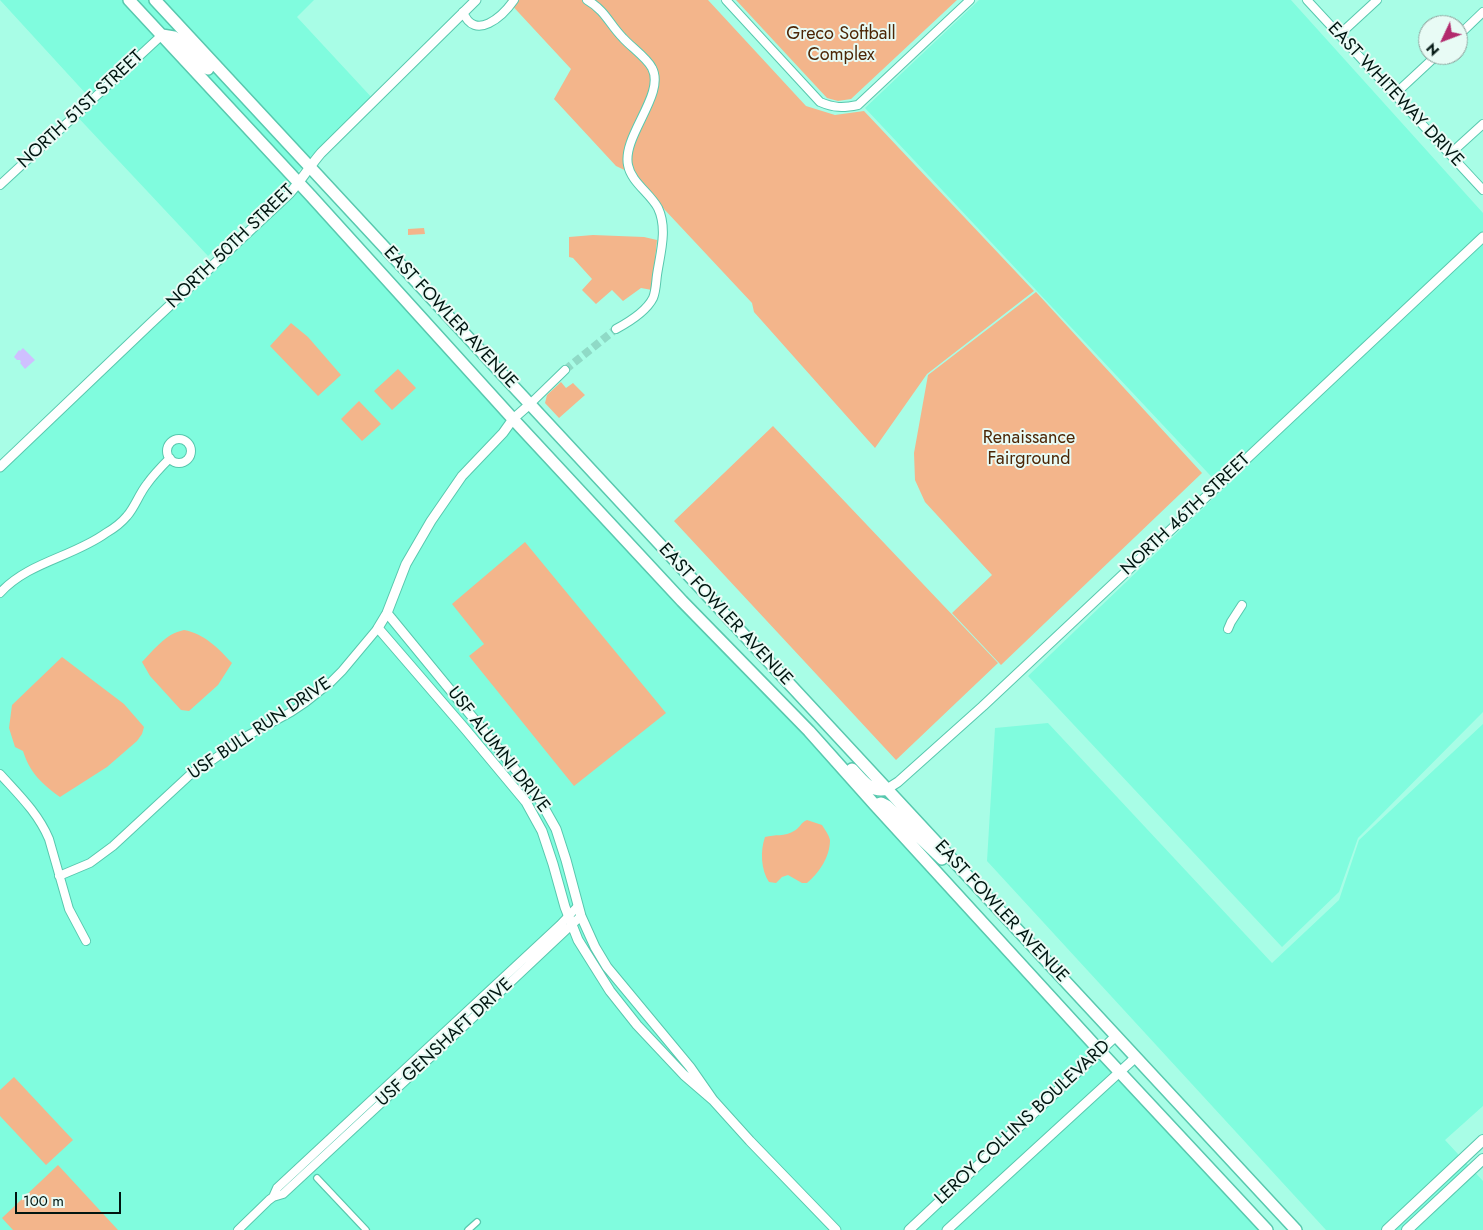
<!DOCTYPE html>
<style>
body{margin:0}
#map{position:relative;width:1483px;height:1230px;overflow:hidden;background:#a8fde6;font-family:Jost,sans-serif}
canvas{display:block}
.north{position:absolute;left:1418px;top:15px;width:50px;height:50px;box-sizing:border-box;background:#e8fbf5;border:1px solid #8b9f99;border-radius:50%;rotate:227deg;font-size:14px;font-weight:700;line-height:20px;text-align:center;color:#001510}
.north::after{content:'';display:block;margin:auto;width:18px;height:22px;background:#b22a6d;clip-path:polygon(50% 0,100% 100%,50% 72%,0 100%)}
.scale{position:absolute;left:15px;top:1192px;width:106px;height:22px;box-sizing:border-box;border:2px solid #001510;border-top:0;padding-left:6px;font-size:15px;line-height:18px;white-space:nowrap;color:#001510;-webkit-text-stroke:4px #e8fbf5;paint-order:stroke}
</style>
<div id="map">
<canvas width="1483" height="1230"></canvas>
<div class="north">N</div>
<div class="scale">100 m</div>
</div>
<script>
const g = document.querySelector('canvas').getContext('2d');
g.lineJoin = 'round';
function fill(path, color) { g.fillStyle = color; g.fill(path, 'evenodd'); }
function trace(path, color, width, dash) { g.strokeStyle = color; g.lineWidth = width; g.lineCap = dash ? 'butt' : 'round'; g.setLineDash(dash || []); g.stroke(path); }
function label(font, color, halo, rows, align = 'center') {
  g.font = font + ' Jost,sans-serif'; g.lineWidth = 4; g.setLineDash([]); g.textBaseline = 'middle'; g.strokeStyle = halo; g.fillStyle = color; for (const [text, x, y, turn = 0] of rows) {
    g.save(); g.translate(x, y); g.rotate((+turn || 0) * Math.PI / 180); g.textAlign = isNaN(turn) ? turn : align; if (halo) g.strokeText(text, 0, 0); g.fillText(text, 0, 0); g.restore();
  }
}
fill(new Path2D(`
 M0 0H314L297 17 374 100 208 256 72 111 88 96Z
 M979 0H1291L1483 213V712L1358 838 1339 892 1282 947 1028 676 1223 489 865 108Z
 M299 183 1269 1230H0V463Z
 M1048 723 1272 963 1339 900 1359 840 1483 724V1106L1445 1140 1483 1181V1230H1326L987 861 995 728Z`), '#80fcde');
fill(new Path2D(`
 M507 0H708L806 106 835 115 864 111 1034 291 927 374 875 448 754 312 752 303 664 209 637 176 616 166 554 99 571 69Z
 M736 0H957L851 99 838 101 827 98Z
 M424 228 425 234 408 235V229Z
 M593 235 644 237 657 240 652 290 641 288 623 301 612 290 596 304 582 290 592 279 573 258 569 257V237Z
 M1036 292 1202 473 1001 665 952 613 992 575 925 502 915 480 914 453 928 375Z
 M291 323 308 337 341 375 318 396 270 346Z
 M398 369 416 388 392 410 374 391Z
 M561 382 566 388 573 383 585 395 559 418 545 403 547 395Z
 M359 401 381 424 362 441 341 419Z
 M773 426 998 663 896 760 674 521Z
 M525 542 666 713 574 786 469 656 484 644 452 604Z
 M184 630C205 634 218 648 232 663L218 685 189 711 181 710 150 676 142 662C155 649 165 634 184 630Z
 M62 657 124 704 144 727 142 734 137 741 107 767 60 797C41 783 30 773 23 751L15 747 9 728 12 705Z
 M807 820 822 825C825 830 829 835 830 840 830 857 819 873 807 883H802L788 875 782 877 776 883 769 882C761 870 760 851 765 837 775 834 785 837 794 831 800 828 801 822 807 820Z
 M14 1077 73 1140 46 1165 0 1116V1090Z
 M58 1165 118 1230H13L2 1218Z`), '#f3b58b');
fill(new Path2D(`
 M23 348 35 360 25 369 20 363 21 362 20 360H17L14 357 19 350 20 351Z`), '#cfc0ff');
trace(new Path2D(`
 M565 370 616 329`), '#8fdac6', 8, [8, 4]);
const pedestrian = new Path2D(`
 M317 1178 366 1230
 M468 1230 477 1222`);
const minor = new Path2D(`
 M587 0C606 11 609 24 623 38 631 47 647 58 652 68 666 94 622 136 628 165 631 182 650 193 658 208 668 229 660 254 657 275 656 282 656 291 653 298 646 312 629 322 616 329
 M726 0 820 102C834 108 843 108 858 105L970 0
 M1307 0 1483 190
 M463 12C475 42 503 16 514 0
 M1339 35 1377 0
 M1458 36 1483 12
 M1395 94 1437 55
 M1450 154 1483 124
 M0 185 162 35
 M530 404 565 370
 M167 451a12 12 0 1 1 24 0a12 12 0 1 1-24 0Z
 M0 593C28 562 73 557 106 533 113 529 122 522 127 516 135 507 139 494 147 484 154 474 162 466 170 458
 M1228 629 1231 622 1242 605
 M0 774C19 795 38 813 49 839L69 909 86 941
 M59 876 90 863 113 846 193 772 214 759 245 737 291 712 306 702 331 682 342 671 378 628
 M273 1197 277 1188 560 925 578 906
 M238 1230 269 1200 273 1197 283 1194 446 1043 581 916`);
const tertiary = new Path2D(`
 M530 404 513 419 503 433 462 476 431 521 406 564 387 613 378 628 466 730 526 802 542 831 553 864 565 907 578 940 610 991 637 1025 684 1075 713 1100
 M0 467 150 324 289 194C301 181 309 167 321 153L476 0
 M387 613 538 797 556 829 566 860 581 916 595 947 607 967 690 1067 713 1100 750 1141 836 1230
 M887 789 898 782 983 706 1483 237
 M909 1230 1116 1036
 M947 1230 1136 1057`);
const secondary = new Path2D(`
 M1387 1230 1483 1140
 M1407 1230 1483 1159`);
const primary = new Path2D(`
 M129 0 311 196 513 419 682 601 809 731 875 805 1100 1051 1267 1230
 M155 0 1296 1230
 M162 35 174 37 184 44 208 69
 M852 769C862 779 871 794 887 789
 M875 805 881 803 887 806 942 859`);
trace(pedestrian, '#58c8ae', 8);
trace(minor, '#58c8ae', 10);
trace(tertiary, '#58c8ae', 11);
trace(secondary, '#58c8ae', 12);
trace(primary, '#58c8ae', 14);
trace(pedestrian, '#fff', 5.5);
trace(minor, '#fff', 8);
trace(tertiary, '#fff', 9);
trace(secondary, '#fff', 10);
trace(primary, '#fff', 11);
label('18px', '#4c2606', '#e8fbf5', [
 ["Greco Softball",841,35],
 ["Complex",841,56],
 ["Renaissance",1029,439],
 ["Fairground",1029,460]
]);
label('18px', '#001510', '#e8fbf5', [
 ["EAST WHITEWAY DRIVE",1395,95,47],
 ["NORTH 51ST STREET",81,110,-43],
 ["NORTH 50TH STREET",231,247,-44],
 ["EAST FOWLER AVENUE",450,318,47],
 ["NORTH 46TH STREET",1186,515,-43],
 ["EAST FOWLER AVENUE",725,615,47],
 ["USF BULL RUN DRIVE",260,729,-34],
 ["USF ALUMNI DRIVE",498,750,52],
 ["EAST FOWLER AVENUE",1001,912,47],
 ["USF GENSHAFT DRIVE",445,1043,-43],
 ["LEROY COLLINS BOULEVARD",1023,1123,-43]
]);
</script>
